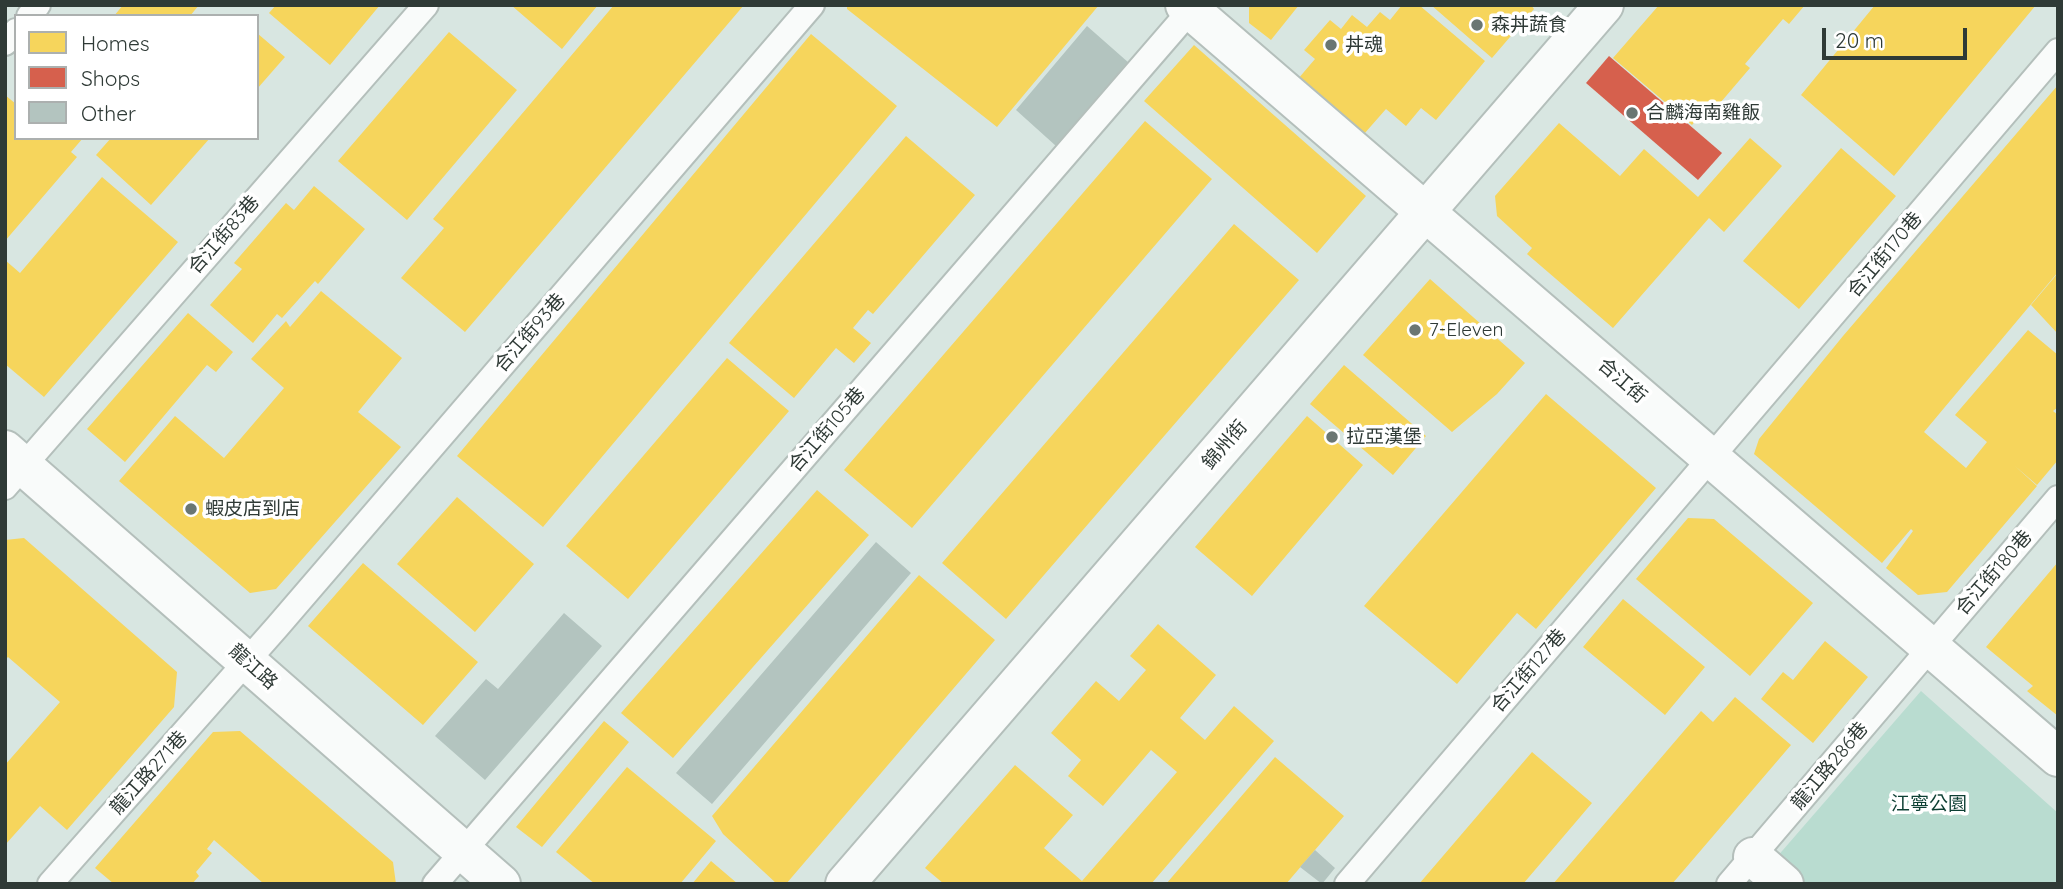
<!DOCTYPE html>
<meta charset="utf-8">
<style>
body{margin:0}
#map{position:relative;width:2063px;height:889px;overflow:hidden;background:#d8e6e1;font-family:Quicksand,sans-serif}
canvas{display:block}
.frame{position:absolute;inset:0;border:7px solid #2f3a36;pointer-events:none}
.legend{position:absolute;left:14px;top:14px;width:245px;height:126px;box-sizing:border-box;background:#fff;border:2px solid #acb0af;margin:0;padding:9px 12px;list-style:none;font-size:21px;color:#2f3a36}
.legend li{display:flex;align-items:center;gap:14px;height:35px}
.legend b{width:35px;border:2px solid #acb0af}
.scale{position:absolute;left:1822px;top:28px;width:145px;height:32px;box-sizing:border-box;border:4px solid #2f3a36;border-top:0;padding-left:9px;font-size:21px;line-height:24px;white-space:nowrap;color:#2f3a36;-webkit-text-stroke:5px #fff;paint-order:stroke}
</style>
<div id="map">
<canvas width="2063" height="889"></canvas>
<div class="frame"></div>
<ul class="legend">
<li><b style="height:19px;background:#f6d55c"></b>Homes</li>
<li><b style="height:19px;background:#d6604d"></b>Shops</li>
<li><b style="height:19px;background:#b3c4bf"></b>Other</li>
</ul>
<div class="scale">20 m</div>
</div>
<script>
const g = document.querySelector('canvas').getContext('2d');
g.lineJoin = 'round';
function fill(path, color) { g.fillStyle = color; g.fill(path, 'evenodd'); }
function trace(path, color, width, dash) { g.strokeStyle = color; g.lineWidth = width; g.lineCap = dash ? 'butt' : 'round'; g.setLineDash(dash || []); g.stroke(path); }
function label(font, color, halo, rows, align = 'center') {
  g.font = font + ' Quicksand,"Noto Sans TC",sans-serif'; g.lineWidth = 7; g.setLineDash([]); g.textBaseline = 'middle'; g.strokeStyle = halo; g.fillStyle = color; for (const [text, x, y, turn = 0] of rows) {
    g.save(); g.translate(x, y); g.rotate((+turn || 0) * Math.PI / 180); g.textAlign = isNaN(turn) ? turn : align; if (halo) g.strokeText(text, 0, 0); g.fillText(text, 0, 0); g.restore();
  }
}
fill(new Path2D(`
 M1921 691 2058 813V884H1807L1776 858Z`), '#b9dcd0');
fill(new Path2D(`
 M123 5H199L190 16H114Z
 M276 5H380L330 65 269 13Z
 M511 5H598L562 49Z
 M614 5H744L465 332 401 278 444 228 433 219Z
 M847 5H1099L997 127 847 9Z
 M1249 5H1299L1271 40 1249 23Z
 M1402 5H1419L1485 61 1436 120 1421 108 1406 126 1386 109 1357 142 1292 86 1315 59 1304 50 1330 20 1341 29 1352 15 1367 27 1380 12 1390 20Z
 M1431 5H1531L1534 9 1492 58Z
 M1659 5H1805L1789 24 1783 19 1745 64 1750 68 1715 109 1710 104 1692 125 1613 58Z
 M1875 5H2036L1894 176 1801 95Z
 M449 32 517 90 407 220 338 161Z
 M257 33 285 57 257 89Z
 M811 34 897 106 543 527 457 456Z
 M1194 45 1366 196 1317 253 1144 101Z
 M2058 85V272L1924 432 1966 468 1987 442 1955 415 2028 330 2058 355V407L2053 411 2058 415V460L2037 485 2015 466 2037 486 1947 592 1918 595 1886 568 1913 531 1911 529 1882 563 1754 454 1759 439 1843 336Z
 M5 95 16 104V138H83L71 152 77 157 5 241Z
 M1145 121 1212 179 912 528 844 470Z
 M1559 123 1620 176 1644 149 1698 197 1750 138 1782 166 1724 232 1709 218 1613 328 1527 254 1532 248 1497 216 1495 196Z
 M906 136 975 195 873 314 868 310 853 328 871 343 854 363 836 348 794 398 729 343Z
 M111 138H210L151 205 96 155Z
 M1841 148 1896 196 1799 309 1743 261Z
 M102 177 178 242 44 397 5 364V260L20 273Z
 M314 186 365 229 318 284 315 281 282 318 277 314 253 343 210 305 242 269 234 263 286 203 294 210Z
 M1234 224 1299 280 1006 619 942 563Z
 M2058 273V334L2031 305Z
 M1430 279 1525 363 1497 394 1452 432 1363 355Z
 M321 291 402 358 358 412 401 447 276 589 250 593 119 481 175 416 224 458 284 388 251 359 286 321 290 327Z
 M188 313 233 352 216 372 207 365 125 462 87 429Z
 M727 358 789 411 628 599 566 546Z
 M1344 365 1426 436 1393 475 1310 404Z
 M1546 394 1656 488 1536 629 1517 613 1457 684 1364 606Z
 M1307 416 1363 465 1252 596 1195 547Z
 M817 490 869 535 673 758 621 713Z
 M457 497 534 564 475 632 397 564Z
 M1688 518 1714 519 1813 603 1750 676 1636 579Z
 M24 538 177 672 174 707 67 830 40 806 5 845V765L60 702 8 657 5 660V540Z
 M2058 562V716L2027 691 2033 686 1986 647Z
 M363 563 478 662 423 725 308 626Z
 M919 575 995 640 786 884H777L723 834 712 816Z
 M1623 599 1705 667 1665 715 1583 647Z
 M1158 624 1216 675 1180 718 1205 740 1234 706 1274 741 1151 884H944L925 868 1015 765 1073 815 1044 848 1082 881 1177 772 1151 750 1103 806 1068 776 1081 760 1051 733 1096 681 1119 701 1146 670 1130 656Z
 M1825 641 1868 677 1813 743 1761 699 1783 672 1793 680Z
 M1735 697 1791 745 1672 884H1553L1701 711 1713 722Z
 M604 721 629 742 542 847 516 827Z
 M240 731 393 862 396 884H264L214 840 207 849 212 853 196 872 199 876 192 884H114L95 868 213 732Z
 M1532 752 1592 803 1523 884H1419Z
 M1275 757 1344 816 1286 884H1166Z
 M627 767 716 841 680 884H595L556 852Z
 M711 861 738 884H692Z`), '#f6d55c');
fill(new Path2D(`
 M1609 56 1722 153 1698 180 1586 83Z`), '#d6604d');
fill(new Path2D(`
 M1087 26 1129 63 1056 146 1016 110Z
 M876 542 911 573 712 804 676 773Z
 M564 613 602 646 485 780 435 736 486 679 498 689Z
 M1315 850 1335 868 1322 884 1300 867Z`), '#b3c4bf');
const lane = new Path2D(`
 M29 16 38 5
 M5 43 16 31
 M5 487 426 5
 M50 884 277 627 812 5
 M435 884 1195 5
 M1347 884 2058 51
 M1729 884 2058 498`);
const street = new Path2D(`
 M1185 5 2058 757
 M5 450 501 884
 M1753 857 1784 884`);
const secondary = new Path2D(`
 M845 884 1604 5`);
trace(lane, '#b4bfbb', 28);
trace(street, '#b4bfbb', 42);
trace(secondary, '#b4bfbb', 42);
trace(lane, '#f9fbfa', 24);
trace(street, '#f9fbfa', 38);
trace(secondary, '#f9fbfa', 38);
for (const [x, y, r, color] of [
 [1477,25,7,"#6a7672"],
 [1331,45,7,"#6a7672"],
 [1632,113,7,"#6a7672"],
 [1415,330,7,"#6a7672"],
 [1332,437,7,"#6a7672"],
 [191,509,7,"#6a7672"]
]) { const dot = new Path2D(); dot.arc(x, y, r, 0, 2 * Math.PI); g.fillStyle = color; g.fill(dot); trace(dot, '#fff', 2.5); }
label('19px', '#2f3a36', '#fff', [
 ["森丼蔬食",1491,25],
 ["丼魂",1345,45],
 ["合麟海南雞飯",1646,113],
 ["7-Eleven",1429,330],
 ["拉亞漢堡",1346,437],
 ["蝦皮店到店",205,509]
], 'left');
label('19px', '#2f3a36', '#fff', [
 ["合江街83巷",224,235,-49],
 ["合江街170巷",1885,255,-50],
 ["合江街93巷",530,333,-49],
 ["合江街",1622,381,41],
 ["合江街105巷",827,430,-49],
 ["錦州街",1225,445,-49],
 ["合江街180巷",1994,573,-49],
 ["龍江路",253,667,42],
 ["合江街127巷",1529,671,-49],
 ["龍江路286巷",1830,766,-50],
 ["龍江路271巷",149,773,-48]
]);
label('19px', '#0d3f33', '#fff', [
 ["江寧公園",1929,804]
]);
</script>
